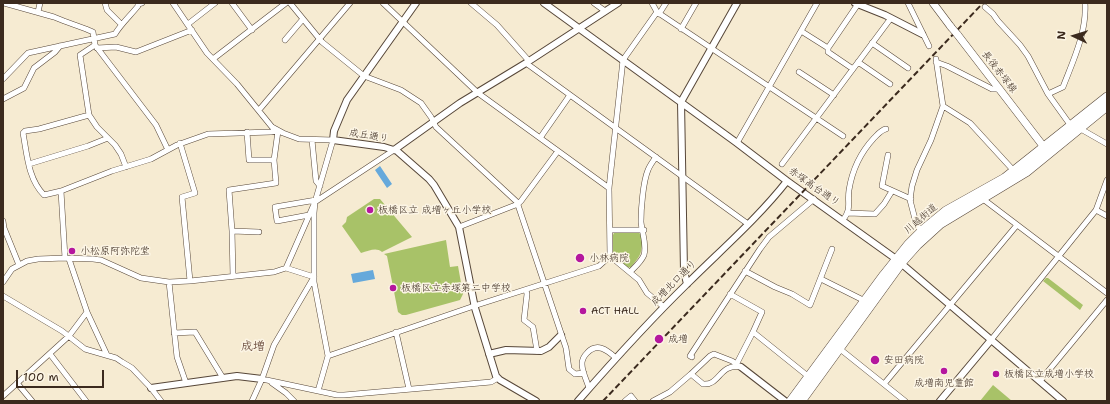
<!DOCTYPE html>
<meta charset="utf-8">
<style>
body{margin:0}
#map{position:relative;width:1110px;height:404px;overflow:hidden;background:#f6ebd2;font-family:"Shantell Sans",sans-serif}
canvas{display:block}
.frame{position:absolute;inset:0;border:4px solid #3b2a1e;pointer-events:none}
.north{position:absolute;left:1054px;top:16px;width:40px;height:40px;-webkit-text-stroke:3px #fcf5e5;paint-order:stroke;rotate:274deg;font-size:11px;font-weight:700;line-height:16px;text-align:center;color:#3b2a1e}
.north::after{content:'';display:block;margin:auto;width:14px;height:18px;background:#3b2a1e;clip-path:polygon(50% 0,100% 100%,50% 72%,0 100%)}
.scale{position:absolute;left:16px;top:370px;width:88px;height:18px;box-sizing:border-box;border:2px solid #3b2a1e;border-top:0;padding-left:5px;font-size:12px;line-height:14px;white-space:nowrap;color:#3b2a1e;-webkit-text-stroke:3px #fcf5e5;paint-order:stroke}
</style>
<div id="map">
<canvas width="1110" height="404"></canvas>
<div class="frame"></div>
<div class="north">N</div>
<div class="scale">100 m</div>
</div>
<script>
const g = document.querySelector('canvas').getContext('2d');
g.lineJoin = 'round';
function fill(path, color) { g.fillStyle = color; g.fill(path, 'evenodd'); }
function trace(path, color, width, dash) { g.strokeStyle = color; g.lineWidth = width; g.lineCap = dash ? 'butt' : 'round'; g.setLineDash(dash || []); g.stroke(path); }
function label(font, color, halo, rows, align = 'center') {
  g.font = font + ' "Shantell Sans","Klee One",sans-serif'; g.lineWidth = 3; g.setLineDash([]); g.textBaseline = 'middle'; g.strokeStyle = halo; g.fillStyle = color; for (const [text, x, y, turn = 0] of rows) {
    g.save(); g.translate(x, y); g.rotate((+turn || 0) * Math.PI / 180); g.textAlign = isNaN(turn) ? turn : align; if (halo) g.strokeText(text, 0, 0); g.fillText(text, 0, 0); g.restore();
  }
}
fill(new Path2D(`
 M374 199H380L412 237 382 252C376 247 369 251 361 253L342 226 346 222 347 217Z
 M614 233H639L642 235C642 253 642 254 631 267L627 268 613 255V235Z
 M446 240 450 267 458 266 463 294 460 300 406 315H402L398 312 387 256 384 254Z
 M1046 278H1048L1083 305 1080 310 1043 281Z
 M993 385 1012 401H980Z`), '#a8c268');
fill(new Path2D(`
 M380 166 392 184 387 188 375 170Z
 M373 270 375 279 353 283 351 274Z`), '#66a9db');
const minor = new Path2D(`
 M4 3 54 17 64 21 86 29 93 32 95 45 156 125 168 150
 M105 3 107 10 121 24
 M232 3 252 30
 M290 3 322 42 364 76 401 90 421 103 431 117 436 127 517 202 566 348 569 369 575 374 584 373
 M383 3 478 93 609 188
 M471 3 497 25 529 61
 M594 3 605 11
 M652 3 657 12 843 136
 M908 3 929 46
 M985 7 993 14 998 21 1020 45 1028 56 1048 94 1071 126
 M38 12 40 3
 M659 14 666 3
 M188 24 215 3
 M681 29 696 3
 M801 31 828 48
 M285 40 303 19
 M872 43 908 68
 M95 45 80 55 89 115 97 127 115 145 121 154 126 167
 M97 48 116 47 136 52 192 30
 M213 59 286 3
 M858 62 890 84
 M936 62 947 66 992 89H1000
 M526 63 748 224
 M853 69 828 52V48L858 4
 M799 72 834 95
 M3 79 28 53 115 34C121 24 130 16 138 6V4L142 3
 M1048 94 1063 87C1073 61 1087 32 1085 3
 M3 99 24 88 34 68 55 52 60 46
 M943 106 970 123 1014 171
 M259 110 350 3
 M89 115 39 129 25 131 23 133C27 154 28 179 44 195L61 191 112 171 151 159 177 145 208 134 271 132 278 131 274 160 276 183 229 190 232 231 233 276
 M1079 128 1107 144
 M247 132 249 160H274
 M540 138 570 95
 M312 140 316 181 320 186
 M180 143 195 193 182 197 190 281
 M737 143 817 3
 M888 155 882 186 911 199
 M29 164 88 146 108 138
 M782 164 891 18
 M61 191 65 258
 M983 199 1107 293
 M1096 210 1107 216
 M848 213 875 214 884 204 892 191
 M309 215 277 221 275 207 316 200
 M843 220C852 208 847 204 849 190 852 171 861 152 874 138 878 134 881 130 886 129
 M3 221 4 228 19 265
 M459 227 518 204 521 201 558 151
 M610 230H644
 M232 231 259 232
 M921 231 916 223 910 200 912 186 917 170 931 140 943 106 936 59
 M610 256 639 280 647 293 664 307
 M69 259 87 312 107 355
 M745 271 775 287 792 294 810 305 832 249
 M630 272C635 267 641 262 644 255 647 244 642 233 641 222 641 209 643 182 648 170 650 165 653 161 656 157
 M821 279 865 301
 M3 282 12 269 27 261 38 259 65 258 93 259 101 260 141 278 169 282 190 281 274 272 286 268 315 202 333 140 299 139 283 133 272 127 237 84 207 53 173 3
 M169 282 177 357 186 383
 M526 290 527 294 524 320 533 327 537 351
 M730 294 762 312 753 332 736 365
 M3 296 62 331 85 349 116 358 122 362 132 368 151 388 161 401
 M396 332 409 389
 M753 332 809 377
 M174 333 195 332 223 378
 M991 340 1096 210 1107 180
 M840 349 905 401
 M50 354 86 401
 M714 354 732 361 741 367C719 363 720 386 703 384L691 374 710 356Z
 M328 356 474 306 599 266 610 256 609 188 623 60 657 12
 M692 357 690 356 760 249 769 237 814 199
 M262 379 337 395H344L491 382 498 378
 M1040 381 1107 300
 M17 383 32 401
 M272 383 286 393 294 401
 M884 384 1017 225
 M589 388C587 381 582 372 582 364 582 360 584 356 587 353 597 342 607 350 616 358
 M318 391 328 356 314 282V213L315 202 394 150
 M3 396 69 336 87 312
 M252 401 262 379 274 345 314 277 286 268
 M625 401 631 396 635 401
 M653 401 670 392 691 374`);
const tertiary = new Path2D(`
 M416 3 347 100 334 131 333 140 384 147 397 151 429 179 434 185 459 227 475 308 496 376 500 380 536 401
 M544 3 737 143 787 181 896 259 1063 401
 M855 3 885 15 922 34
 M394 150 460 103 526 63 618 3
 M687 284 684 271 681 102 737 3
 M489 354 506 350 541 351 549 347 561 335
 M741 367 785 401
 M151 388 237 376 262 379
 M578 401C613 361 649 321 688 283 721 250 758 218 787 181
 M940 401 991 340`);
const secondary = new Path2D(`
 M933 3 951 27
 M957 34 1047 151`);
const trunk = new Path2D(`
 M791 401 884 275 908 245 923 230 946 211 1005 178 1107 97
 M801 401 901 263 917 245 940 224 1026 172 1107 106`);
trace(minor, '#574739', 6);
trace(tertiary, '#574739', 8);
trace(secondary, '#574739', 8);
trace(trunk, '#574739', 10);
trace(minor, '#fff', 5);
trace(tertiary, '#fff', 6);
trace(secondary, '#fff', 7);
trace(trunk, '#fff', 9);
trace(new Path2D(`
 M603 401 983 3`), '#3b2a1e', 2, [6, 3]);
const secondaryBridge = new Path2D(`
 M951 27 957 34`);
trace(secondaryBridge, '#574739', 8, []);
trace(secondaryBridge, '#fff', 7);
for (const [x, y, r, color] of [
 [370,210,4,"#b5179e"],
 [72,251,4,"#b5179e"],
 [580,258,5,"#b5179e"],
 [393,288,4,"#b5179e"],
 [583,311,4,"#b5179e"],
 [659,339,5,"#b5179e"],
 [875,360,5,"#b5179e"],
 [944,371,4,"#b5179e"],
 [996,374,4,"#b5179e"]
]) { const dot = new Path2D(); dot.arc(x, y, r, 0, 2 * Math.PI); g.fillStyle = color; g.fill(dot); trace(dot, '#fcf5e5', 1.5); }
label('10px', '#3b2a1e', '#fcf5e5', [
 ["長後赤塚線",999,72,52],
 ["成丘通り",369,136,9],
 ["赤塚高台通り",814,187,35],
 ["川越街道",921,219,-41],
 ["成増北口通り",674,283,-45]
]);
label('10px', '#3b2a1e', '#fcf5e5', [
 ["板橋区立 成増ヶ丘小学校",378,210],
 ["小松原阿弥陀堂",80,251],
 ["小林病院",589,258],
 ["板橋区立赤塚第二中学校",401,288],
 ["ACT HALL",591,311],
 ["成増",668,339],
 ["安田病院",884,360],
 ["板橋区立成増小学校",1004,374],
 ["成増南児童館",944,383,"center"]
], 'left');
label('bold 12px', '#705344', '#fcf5e5', [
 ["成増",253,347]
]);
</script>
